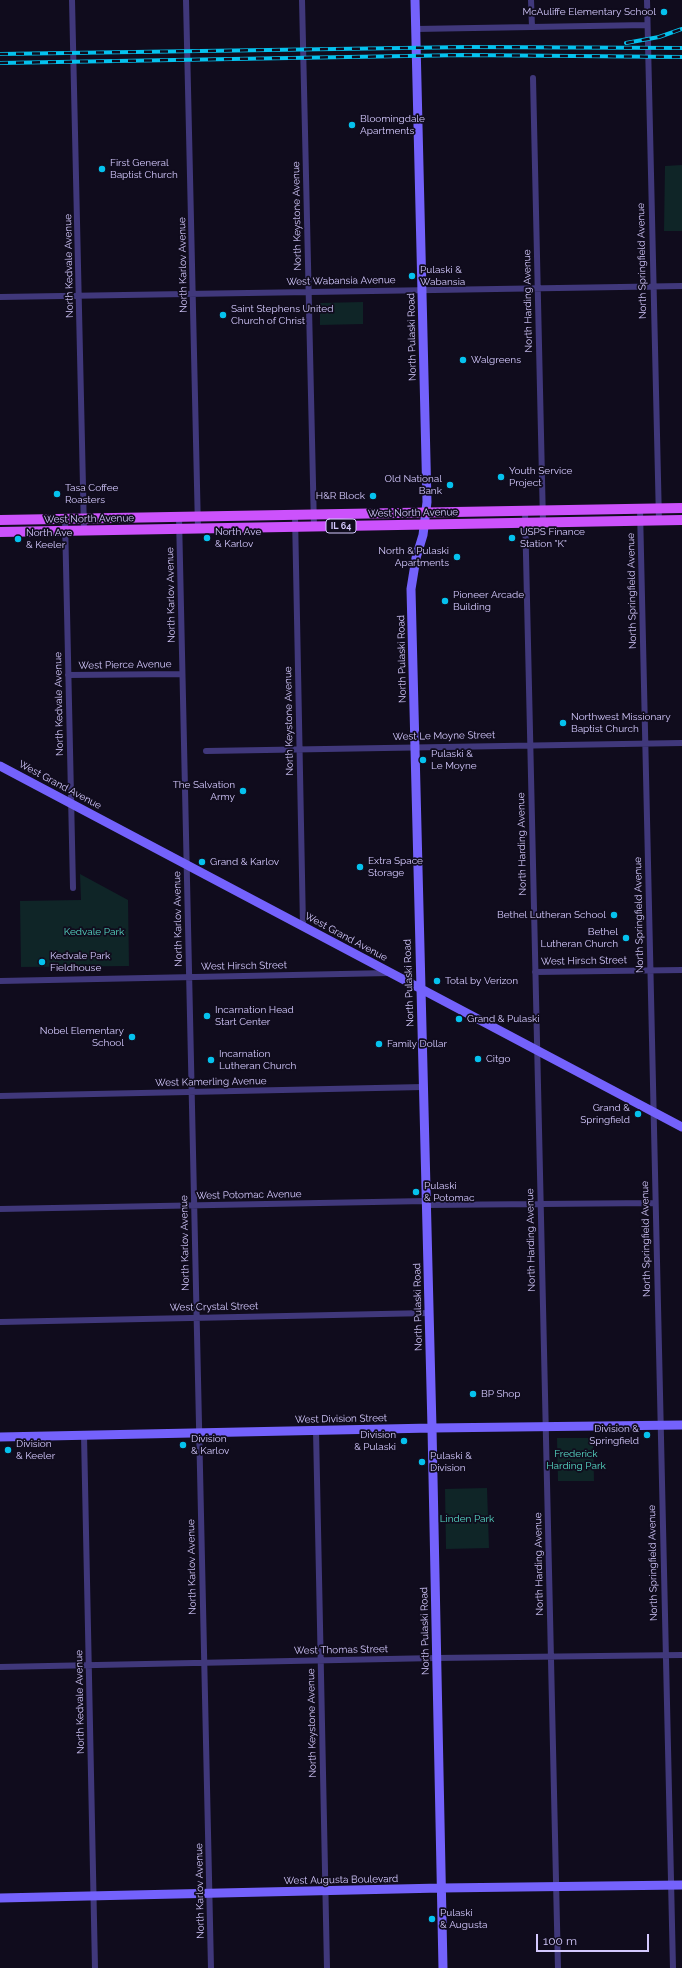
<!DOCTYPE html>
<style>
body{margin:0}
#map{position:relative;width:682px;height:1968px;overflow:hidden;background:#100c1d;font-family:Raleway,sans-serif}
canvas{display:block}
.scale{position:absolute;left:536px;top:1934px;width:113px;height:18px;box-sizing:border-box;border:2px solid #d4c9fe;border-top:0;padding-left:5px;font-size:12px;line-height:14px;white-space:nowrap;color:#d4c9fe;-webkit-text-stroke:3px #100c1d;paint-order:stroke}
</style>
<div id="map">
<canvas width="682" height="1968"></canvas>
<div class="scale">100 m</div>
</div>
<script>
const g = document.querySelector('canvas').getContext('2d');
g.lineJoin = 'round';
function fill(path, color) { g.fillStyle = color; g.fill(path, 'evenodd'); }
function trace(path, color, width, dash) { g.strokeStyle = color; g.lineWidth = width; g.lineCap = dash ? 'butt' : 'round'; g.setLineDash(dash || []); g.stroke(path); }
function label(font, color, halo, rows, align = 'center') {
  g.font = font + ' Raleway,sans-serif'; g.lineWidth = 3.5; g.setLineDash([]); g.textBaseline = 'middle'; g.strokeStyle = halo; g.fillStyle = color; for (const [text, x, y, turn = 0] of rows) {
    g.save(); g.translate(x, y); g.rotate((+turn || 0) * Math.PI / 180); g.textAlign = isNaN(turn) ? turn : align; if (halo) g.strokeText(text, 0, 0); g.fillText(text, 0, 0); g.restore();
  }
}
fill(new Path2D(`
 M682 165V231H664L665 166Z
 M363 302V324L320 325V303Z
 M80 874 128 900 129 966 21 967 20 901 81 900Z
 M557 1438H593L594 1481H558Z
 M487 1488 489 1548 446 1549 445 1489Z`), '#0f2527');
trace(new Path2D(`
 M72 0 84 531
 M186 0 198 529
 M302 0 314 527
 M531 0 532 27
 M647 0 659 521
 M416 29 647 25
 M533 78 543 523
 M0 297 682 286
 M640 509 673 1968
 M525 511 558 1968
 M295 515 303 927
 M179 517 211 1968
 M65 519 73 888
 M68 675 182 674
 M206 751 682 743
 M535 972 682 970
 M0 981 390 973
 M0 1096 423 1087
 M426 1205 655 1203
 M0 1209 426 1201
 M0 1322 429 1313
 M316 1430 327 1968
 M84 1435 95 1968
 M0 1667 436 1658 682 1655`), '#40387b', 6);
trace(new Path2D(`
 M415 0 427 502 423 535 416 558 411 589 432 1428 443 1968
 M0 766 682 1127
 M0 1437 432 1428 682 1425
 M0 1898 441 1888 682 1885`), '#7462fc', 9);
trace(new Path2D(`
 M0 520 682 508
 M0 532 682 520`), '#cc52fc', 10);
const rail = new Path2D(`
 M626 43 659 37 682 29
 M0 54 469 47 682 48
 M0 63 464 55 682 57`);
trace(rail, '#05c2ee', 4);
trace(rail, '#100c1d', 2.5, [8]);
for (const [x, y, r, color] of [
 [664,12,4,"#05c2ee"],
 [352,125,4,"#05c2ee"],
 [102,169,4,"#05c2ee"],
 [412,276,4,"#05c2ee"],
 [223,315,4,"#05c2ee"],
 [463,360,4,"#05c2ee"],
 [501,477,4,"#05c2ee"],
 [450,485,4,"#05c2ee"],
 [57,494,4,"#05c2ee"],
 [373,496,4,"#05c2ee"],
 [207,538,4,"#05c2ee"],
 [512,538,4,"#05c2ee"],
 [18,539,4,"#05c2ee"],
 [457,557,4,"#05c2ee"],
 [445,601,4,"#05c2ee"],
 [563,723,4,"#05c2ee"],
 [423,760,4,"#05c2ee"],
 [243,791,4,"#05c2ee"],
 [202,862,4,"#05c2ee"],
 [360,867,4,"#05c2ee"],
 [614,915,4,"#05c2ee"],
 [626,938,4,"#05c2ee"],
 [42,962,4,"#05c2ee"],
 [437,981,4,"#05c2ee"],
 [207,1016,4,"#05c2ee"],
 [459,1019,4,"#05c2ee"],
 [132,1037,4,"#05c2ee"],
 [379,1044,4,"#05c2ee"],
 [478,1059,4,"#05c2ee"],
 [211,1060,4,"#05c2ee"],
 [638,1114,4,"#05c2ee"],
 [416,1192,4,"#05c2ee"],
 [473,1394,4,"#05c2ee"],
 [647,1435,4,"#05c2ee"],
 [404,1441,4,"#05c2ee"],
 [183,1445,4,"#05c2ee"],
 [8,1450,4,"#05c2ee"],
 [422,1462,4,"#05c2ee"],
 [432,1919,4,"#05c2ee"]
]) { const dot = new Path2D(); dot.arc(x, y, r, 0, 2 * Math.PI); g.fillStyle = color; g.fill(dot); trace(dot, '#100c1d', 1.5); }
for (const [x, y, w] of [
 [341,526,30]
]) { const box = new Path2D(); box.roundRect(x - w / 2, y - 7, w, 14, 3); g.fillStyle = '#100c1d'; g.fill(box); trace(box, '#d4c9fe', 1); }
label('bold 9px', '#d4c9fe', null, [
 ["IL 64",341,526]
]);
label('10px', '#d4c9fe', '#100c1d', [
 ["McAuliffe Elementary School",656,12,"right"],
 ["Bloomingdale",360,119],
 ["Apartments",360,131],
 ["First General",110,163],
 ["Baptist Church",110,175],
 ["Pulaski &",420,270],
 ["Wabansia",420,282],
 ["Saint Stephens United",231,309],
 ["Church of Christ",231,321],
 ["Walgreens",471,360],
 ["Youth Service",509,471],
 ["Project",509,483],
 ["Old National",442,479,"right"],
 ["Bank",442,491,"right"],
 ["Tasa Coffee",65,488],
 ["Roasters",65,500],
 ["H&R Block",365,496,"right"],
 ["North Ave",215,532],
 ["& Karlov",215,544],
 ["USPS Finance",520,532],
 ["Station \"K\"",520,544],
 ["North Ave",26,533],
 ["& Keeler",26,545],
 ["North & Pulaski",449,551,"right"],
 ["Apartments",449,563,"right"],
 ["Pioneer Arcade",453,595],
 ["Building",453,607],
 ["Northwest Missionary",571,717],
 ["Baptist Church",571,729],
 ["Pulaski &",431,754],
 ["Le Moyne",431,766],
 ["The Salvation",235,785,"right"],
 ["Army",235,797,"right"],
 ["Extra Space",368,861],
 ["Storage",368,873],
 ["Grand & Karlov",210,862],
 ["Bethel Lutheran School",606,915,"right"],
 ["Bethel",618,932,"right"],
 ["Lutheran Church",618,944,"right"],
 ["Kedvale Park",50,956],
 ["Fieldhouse",50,968],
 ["Total by Verizon",445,981],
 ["Incarnation Head",215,1010],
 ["Start Center",215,1022],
 ["Grand & Pulaski",467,1019],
 ["Nobel Elementary",124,1031,"right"],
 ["School",124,1043,"right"],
 ["Family Dollar",387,1044],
 ["Incarnation",219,1054],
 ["Lutheran Church",219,1066],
 ["Citgo",486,1059],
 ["Grand &",630,1108,"right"],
 ["Springfield",630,1120,"right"],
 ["Pulaski",424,1186],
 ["& Potomac",424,1198],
 ["BP Shop",481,1394],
 ["Division &",639,1429,"right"],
 ["Springfield",639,1441,"right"],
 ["Division",396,1435,"right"],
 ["& Pulaski",396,1447,"right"],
 ["Division",191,1439],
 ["& Karlov",191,1451],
 ["Division",16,1444],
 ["& Keeler",16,1456],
 ["Pulaski &",430,1456],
 ["Division",430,1468],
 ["Pulaski",440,1913],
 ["& Augusta",440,1925]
], 'left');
label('10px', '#d4c9fe', '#100c1d', [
 ["North Keystone Avenue",297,216,-91],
 ["North Springfield Avenue",642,261,-91],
 ["North Karlov Avenue",183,265,-91],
 ["North Kedvale Avenue",69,266,-91],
 ["West Wabansia Avenue",341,281,-1],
 ["North Harding Avenue",528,301,-91],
 ["North Pulaski Road",412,337,-91],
 ["West North Avenue",413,513,-1],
 ["West North Avenue",89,519,-1],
 ["North Springfield Avenue",632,591,-91],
 ["North Karlov Avenue",171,595,-91],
 ["North Pulaski Road",402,659,-91],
 ["West Pierce Avenue",125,665,-1],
 ["North Kedvale Avenue",59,704,-91],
 ["North Keystone Avenue",289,721,-91],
 ["West Le Moyne Street",444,736,-1],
 ["West Grand Avenue",60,785,28],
 ["North Harding Avenue",522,844,-91],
 ["North Springfield Avenue",639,915,-91],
 ["North Karlov Avenue",178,919,-91],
 ["West Grand Avenue",346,937,28],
 ["West Hirsch Street",584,961,-1],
 ["West Hirsch Street",244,966,-1],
 ["North Pulaski Road",409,983,-92],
 ["West Kamerling Avenue",211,1082,-1],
 ["West Potomac Avenue",249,1195,-1],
 ["North Springfield Avenue",646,1239,-91],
 ["North Harding Avenue",531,1240,-91],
 ["North Karlov Avenue",185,1243,-91],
 ["West Crystal Street",214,1307,-1],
 ["North Pulaski Road",418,1307,-91],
 ["West Division Street",341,1419,-1],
 ["North Springfield Avenue",653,1563,-91],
 ["North Harding Avenue",539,1564,-91],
 ["North Karlov Avenue",192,1567,-91],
 ["North Pulaski Road",425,1631,-91],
 ["West Thomas Street",341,1650,-1],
 ["North Kedvale Avenue",80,1702,-91],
 ["North Keystone Avenue",312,1723,-91],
 ["West Augusta Boulevard",341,1880,-1],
 ["North Karlov Avenue",200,1891,-91]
]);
label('10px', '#57dbc7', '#100c1d', [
 ["Kedvale Park",94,932],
 ["Frederick",576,1454],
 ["Harding Park",576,1466],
 ["Linden Park",467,1519]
]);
</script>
